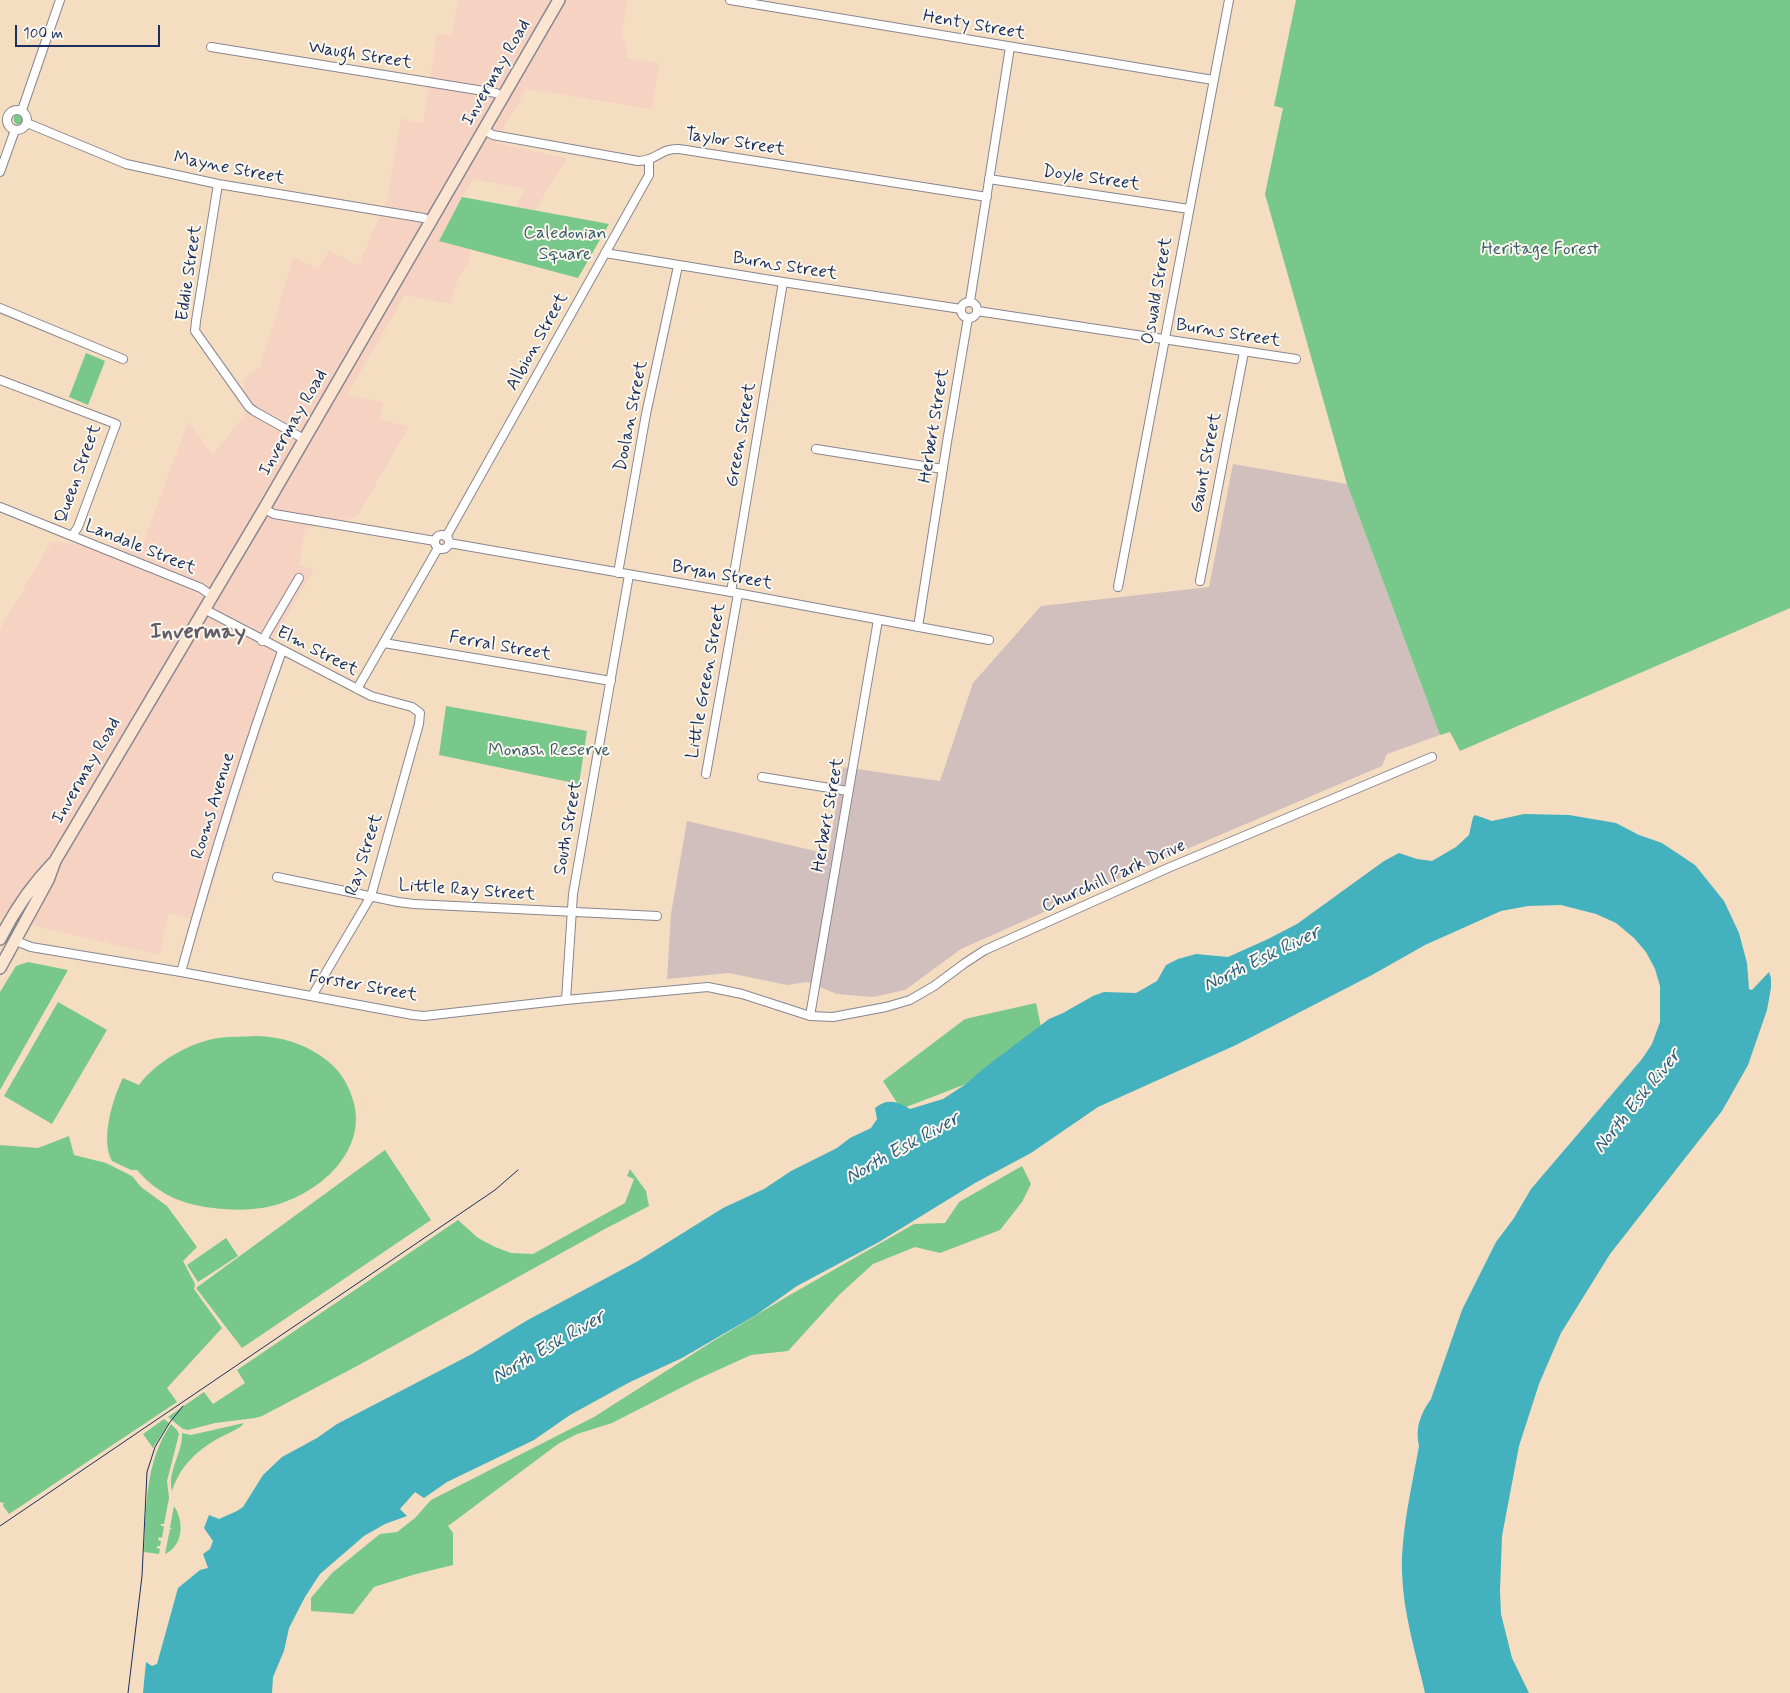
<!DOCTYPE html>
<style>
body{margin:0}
#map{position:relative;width:1790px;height:1693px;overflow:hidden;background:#f5ddc1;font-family:Mynerve,sans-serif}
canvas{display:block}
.scale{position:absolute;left:15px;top:25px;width:145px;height:22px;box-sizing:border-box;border:2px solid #1b2f5e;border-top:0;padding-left:6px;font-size:15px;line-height:18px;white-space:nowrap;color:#1b2f5e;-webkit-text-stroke:4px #fbf7ec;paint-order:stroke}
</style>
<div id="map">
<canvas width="1790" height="1693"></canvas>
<div class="scale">100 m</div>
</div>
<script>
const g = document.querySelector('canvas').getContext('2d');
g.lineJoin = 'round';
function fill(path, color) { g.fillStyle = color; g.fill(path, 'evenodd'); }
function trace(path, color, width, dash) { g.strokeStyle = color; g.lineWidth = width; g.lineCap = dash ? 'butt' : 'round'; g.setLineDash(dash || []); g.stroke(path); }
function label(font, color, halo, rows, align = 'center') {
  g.font = font + ' Mynerve,sans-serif'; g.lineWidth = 4; g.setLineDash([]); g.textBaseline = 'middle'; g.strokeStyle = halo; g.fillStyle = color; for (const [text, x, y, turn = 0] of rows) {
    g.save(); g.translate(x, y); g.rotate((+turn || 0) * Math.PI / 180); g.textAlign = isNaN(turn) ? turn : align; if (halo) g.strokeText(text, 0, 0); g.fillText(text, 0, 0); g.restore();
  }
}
fill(new Path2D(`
 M458 0H627L622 35 627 50V58L659 63 652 109 526 89 495 143 567 158 535 210 516 207 526 189 473 179 439 240 471 250 467 267 463 270 455 285 451 304 405 295 347 395 383 402 379 420 409 426 357 517 305 529 299 565 314 569 273 639 283 660 204 912 191 919 169 913 159 955 0 918V629L51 542 141 549 188 422 213 455 245 414 243 380 260 367 294 257 318 269 329 250 358 266 387 200 401 119 423 123 437 34 452 35Z`), '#f5d2c2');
fill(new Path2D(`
 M1233 464 1347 484 1440 735 1387 754 1382 766 1154 863 961 949 905 990 873 997 837 994 807 982 787 985 729 973 667 979 671 914 687 821 828 854 843 767 940 781 973 683 1041 606 1209 587Z`), '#d1bfbd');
fill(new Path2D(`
 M1296 0H1790V608L1460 751 1450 732 1440 735 1347 484 1265 194 1283 108 1274 106Z
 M13.5 119a5.5 5.5 0 1 1 11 0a5.5 5.5 0 1 1-11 0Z
 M462 197 609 224 578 278 439 241Z
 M86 353 105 361 88 405 69 397Z
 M446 706 587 731 579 784 439 755Z
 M28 962 68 970 0 1090V992L16 966Z
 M58 1002 107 1030 52 1124 4 1096Z
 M1036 1003 1042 1032 966 1084 901 1109 883 1081 965 1019Z
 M257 1036C281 1037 302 1043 321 1056 337 1067 346 1079 352 1097 369 1144 328 1186 287 1201 267 1209 245 1211 224 1209 189 1207 160 1197 137 1170H131L112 1161C100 1140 113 1097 123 1078L139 1085C157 1061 189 1043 218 1038 231 1036 244 1037 257 1036Z
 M69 1136 74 1155 106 1163 132 1176 141 1187 167 1206 197 1247 183 1261 195 1284 194 1289 222 1328 167 1388 177 1402 9 1514 3 1506 4 1503 0 1502V1145L38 1148Z
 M385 1150 431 1220 242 1348 196 1288Z
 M1022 1166 1031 1184 1022 1202 1000 1230 940 1253 915 1247 873 1264 840 1294 788 1351 751 1355 698 1379 612 1423 577 1434 558 1444 448 1526 453 1533V1565L416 1574 374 1587 353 1614 311 1611V1598L332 1573 380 1534 397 1532 415 1518 431 1500 594 1417 710 1343 788 1296 914 1224 945 1223 959 1202Z
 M630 1169 646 1191 649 1206 603 1230 357 1366 262 1416 255 1418 215 1423 188 1430 183 1429 168 1417 204 1392 213 1404 245 1383 237 1370 458 1220 478 1238 495 1247 511 1253 533 1254 625 1203 634 1179 627 1176Z
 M226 1238 238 1256 198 1282 187 1265Z
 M164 1419 169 1423 153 1448 143 1434Z
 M244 1423C240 1429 228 1433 221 1437 198 1449 180 1466 172 1491 167 1471 183 1453 182 1433L191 1435Z
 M171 1424 177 1430 179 1434 167 1481 169 1498 164 1524H161V1526H164L162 1538 159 1537 158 1540 161 1541 160 1546H157V1548L160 1549 159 1554 144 1552C146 1508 145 1462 171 1424Z
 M174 1506C184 1521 184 1545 165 1554L170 1529H173L170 1528Z`), '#77c88a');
fill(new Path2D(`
 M1524 814 1569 815 1616 823 1639 835 1662 843 1695 865 1724 901 1739 933 1747 963 1749 989 1752 990 1769 972 1771 978V988L1767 1010 1748 1065 1722 1111 1610 1254 1561 1333 1539 1384 1519 1446 1502 1536 1500 1591 1501 1614 1512 1658 1529 1693H1425C1416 1654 1403 1613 1402 1572 1401 1532 1412 1486 1419 1446 1415 1429 1420 1414 1431 1399L1462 1310 1496 1242 1514 1218 1531 1189 1642 1059 1652 1044 1660 1022V986L1655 969 1646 952 1634 938 1616 923 1596 914 1561 905 1528 906 1501 911 1425 945 1372 975 1236 1045 1098 1107 1031 1153 975 1183 879 1242 797 1286 756 1315 682 1358 630 1382 570 1415 534 1440 447 1482 424 1498 415 1492 400 1509 407 1516 385 1524 364 1536 320 1574 305 1597 289 1628 284 1651 273 1677 272 1693H143L146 1662 152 1666 157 1664 178 1588 200 1570 208 1568 203 1554 210 1549 213 1541 204 1528 209 1515 219 1519 237 1511 243 1507 263 1475 282 1457 317 1438 337 1424 472 1354 526 1321 638 1261 723 1208 764 1189 791 1171 837 1148 850 1138 871 1128 877 1119 875 1108C887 1098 897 1101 910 1109L943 1099 966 1084 983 1069 1049 1019 1063 1013 1093 996 1104 992 1136 993 1157 981 1166 965 1178 959 1196 954 1228 957 1268 939 1297 924 1384 861 1399 853 1417 859 1432 861 1456 847 1469 835 1473 817 1475 815 1492 821Z`), '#43b1be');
const street = new Path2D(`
 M730 0 1213 80
 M211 47 496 93 503 97
 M7 120a10 10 0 1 1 20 0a10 10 0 1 1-20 0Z
 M22 110 60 0
 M27 123 126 164 218 184 424 218 432 222
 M484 130 493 135 638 161C657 161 660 148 679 149L987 197
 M0 172 15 130
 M989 179 1189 209
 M218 184 196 321 195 331 249 407 254 411 304 439
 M605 253 783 282 961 309
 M970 301 1010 47
 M961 310a8 8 0 1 1 16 0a8 8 0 1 1-16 0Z
 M0 308 123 359
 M977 311 1296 359
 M0 380 116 424 78 527 72 536
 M816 449 943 469
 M0 507 201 588 212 596
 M264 509 274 514 435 541
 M435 542a7 7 0 1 1 14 0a7 7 0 1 1-14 0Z
 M446 537 649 175V161
 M449 543 731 592 989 640
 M618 573 646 414 678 266
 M1200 581 1244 352
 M1118 587 1229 0
 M731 592 783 282
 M204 609 371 696 412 707 420 713 419 724 371 896 312 996
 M918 627 947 442 968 318
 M262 641 299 578
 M384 643 611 681
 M357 689 438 548
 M706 774 738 594
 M762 777 848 791
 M277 877 398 902 414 904 657 916
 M16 941 31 947 181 972 413 1015 424 1016 566 1000 708 987 742 994 810 1016 833 1017 886 1007 910 1000 934 986 965 963 985 950 1168 868 1432 757
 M181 972C211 864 244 756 282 651
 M566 1000 573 894 629 575
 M810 1016 878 620`);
const secondary = new Path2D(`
 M0 939C14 911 31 886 53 863
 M0 968 48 880 55 861 264 509 559 0`);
trace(street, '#888690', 10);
trace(secondary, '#888690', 14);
trace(street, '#fff', 8);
trace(secondary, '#fce5d0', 11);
trace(new Path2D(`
 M0 1526 495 1190 518 1170
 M128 1693 142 1576 147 1472 155 1447 170 1422 183 1406`), '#1b2f5e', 1);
label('18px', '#1b2f5e', '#fbf7ec', [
 ["Henty Street",974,26,10],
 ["Waugh Street",360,56,9],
 ["Invermay Road",497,73,-60],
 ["Taylor Street",735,143,9],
 ["Mayne Street",229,169,11],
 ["Doyle Street",1091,179,8],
 ["Burns Street",785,267,9],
 ["Eddie Street",190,273,-82],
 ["Oswald Street",1158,291,-80],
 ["Burns Street",1228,334,9],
 ["Albion Street",538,342,-61],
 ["Doolan Street",632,416,-79],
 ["Invermay Road",294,423,-60],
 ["Herbert Street",935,426,-81],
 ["Green Street",742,435,-80],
 ["Gaunt Street",1207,463,-79],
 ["Queen Street",79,474,-70],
 ["Landale Street",140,548,22],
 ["Bryan Street",722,576,10],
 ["Ferral Street",500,647,10],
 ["Elm Street",317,652,27],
 ["Little Green Street",707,681,-80],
 ["Invermay Road",87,771,-60],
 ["Rooms Avenue",214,806,-73],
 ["Herbert Street",829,815,-80],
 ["South Street",569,828,-80],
 ["Ray Street",365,855,-72],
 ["Churchill Park Drive",1114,877,-24],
 ["Little Ray Street",467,891,4],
 ["Forster Street",363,987,10]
]);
label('18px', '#375d6b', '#fbf7ec', [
 ["Caledonian",565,234],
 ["Square",565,255],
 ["Heritage Forest",1540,250],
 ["Monash Reserve",549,751]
]);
label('italic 19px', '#295c80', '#fbf7ec', [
 ["North Esk River",1262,960,-26],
 ["North Esk River",1638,1102,-51],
 ["North Esk River",903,1149,-29],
 ["North Esk River",549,1348,-30]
]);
label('bold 22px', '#615c68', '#fbf7ec', [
 ["Invermay",198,633]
]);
</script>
